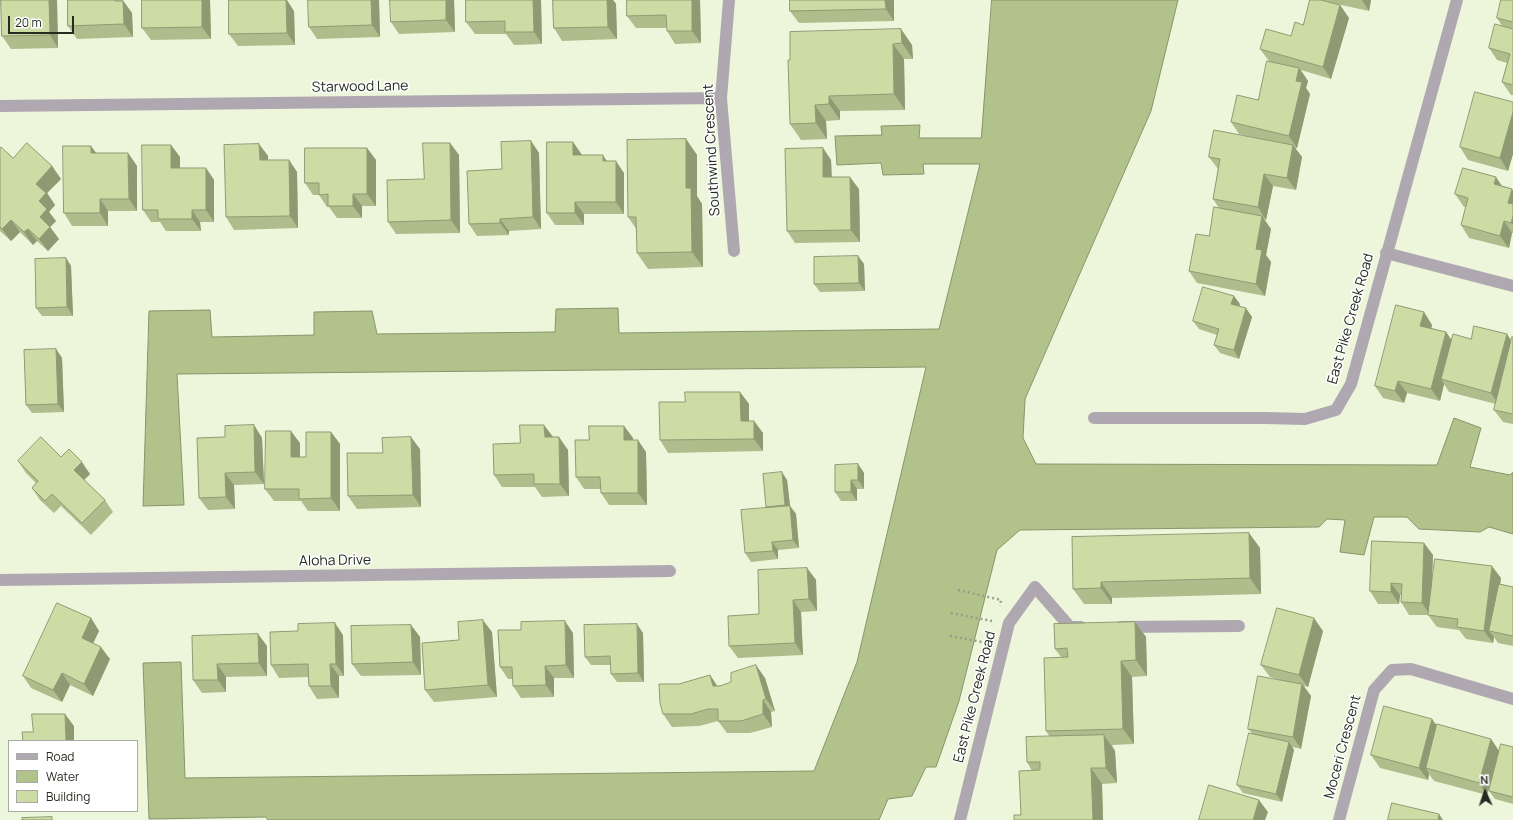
<!DOCTYPE html>
<style>
body{margin:0}
#map{position:relative;width:1513px;height:820px;overflow:hidden;background:#edf6db;font-family:Manrope,sans-serif}
canvas{display:block}
.legend{position:absolute;left:8px;top:740px;width:130px;height:72px;box-sizing:border-box;background:#fff;border:1px solid #a9aaa6;margin:0;padding:5px 7px;list-style:none;font-size:12px;color:#272a20}
.legend li{display:flex;align-items:center;gap:8px;height:20px}
.legend b{width:20px;border:1px solid #a9aaa6}
.north{position:absolute;left:1465px;top:772px;width:40px;height:40px;-webkit-text-stroke:3px #fff;paint-order:stroke;rotate:357deg;font-size:11px;font-weight:700;line-height:16px;text-align:center;color:#272a20}
.north::after{content:'';display:block;margin:auto;width:14px;height:18px;background:#272a20;clip-path:polygon(50% 0,100% 100%,50% 72%,0 100%)}
.scale{position:absolute;left:8px;top:16px;width:66px;height:18px;box-sizing:border-box;border:2px solid #272a20;border-top:0;padding-left:5px;font-size:12px;line-height:14px;white-space:nowrap;color:#272a20;-webkit-text-stroke:3px #fff;paint-order:stroke}
</style>
<div id="map">
<canvas width="1513" height="820"></canvas>
<ul class="legend">
<li><b style="height:5px;background:#b0a8b1"></b>Road</li>
<li><b style="height:11px;background:#b2c28b"></b>Water</li>
<li><b style="height:11px;background:#ccdca4"></b>Building</li>
</ul>
<div class="north">N</div>
<div class="scale">20 m</div>
</div>
<script>
const g = document.querySelector('canvas').getContext('2d');
g.lineJoin = 'round';
function fill(path, color) { g.fillStyle = color; g.fill(path, 'evenodd'); }
function trace(path, color, width, dash) { g.strokeStyle = color; g.lineWidth = width; g.lineCap = dash ? 'butt' : 'round'; g.setLineDash(dash || []); g.stroke(path); }
function label(font, color, halo, rows, align = 'center') {
  g.font = font + ' Manrope,sans-serif'; g.lineWidth = 3; g.setLineDash([]); g.textBaseline = 'middle'; g.strokeStyle = halo; g.fillStyle = color; for (const [text, x, y, turn = 0] of rows) {
    g.save(); g.translate(x, y); g.rotate((+turn || 0) * Math.PI / 180); g.textAlign = isNaN(turn) ? turn : align; if (halo) g.strokeText(text, 0, 0); g.fillText(text, 0, 0); g.restore();
  }
}
const water = new Path2D(`
 M992 0H1178L1151 111 1025 399 1023 438 1036 464 1437 465 1454 418 1481 428 1470 467 1510 475 1513 472V534L1489 527 1480 532 1419 529 1407 517H1374L1364 555 1340 552 1345 520 1327 519 1319 527 1020 530 997 550 959 701 936 767H926L912 796 888 799 879 820H268L266 817 149 819 143 663 181 662 185 778 814 771 857 662 926 367 177 374 184 505 143 506 149 311 210 310 212 337 314 335V312L372 311 377 334 555 332 556 309 618 308 619 333 939 329 980 164H923L924 174 883 175 881 163 837 165 835 136 882 135 881 126 920 125 919 138H981Z`);
fill(water, '#b2c28b');
trace(water, '#88946b', 1);
trace(new Path2D(`
 M958 590 1001 600 1000 606
 M951 613 992 621
 M950 636 987 643`), '#969d89', 2.5, [2, 3]);
trace(new Path2D(`
 M729 0 721 98 734 251
 M0 106 721 98
 M1386 253 1513 286
 M1094 418H1265L1305 419 1336 410 1351 384 1457 0
 M0 580 670 571
 M1121 627 1239 626
 M960 820 1009 623 1035 587 1070 627H1081
 M1339 820 1374 690 1392 670 1411 669 1513 699`), '#b0a8b1', 12);
fill(new Path2D(`
 M1 0H57L58 48 11 49 2 36Z
 M68 0H123L132 13 133 37 77 39 68 26Z
 M210 0 211 39 151 40 142 28Z
 M379 0 380 37 317 39 309 27Z
 M454 0 455 32 399 34 391 22Z
 M541 0 542 44 514 45 506 34H475L466 22Z
 M553 0H613L616 4 617 39 562 41 554 28Z
 M627 0H700L701 43 675 44 667 31V28H636L627 16Z
 M790 0H894V21L799 23 790 11Z
 M1310 0H1371L1369 11 1332 3 1340 5 1349 18 1331 79 1301 70 1308 81 1306 88 1310 94 1297 148H1295L1302 157 1296 190 1273 186 1266 220 1264 219 1271 229 1266 255 1271 262 1265 296 1197 283 1189 271 1209 236 1219 208 1213 199 1218 169 1209 157 1252 137 1239 134 1231 122 1258 100 1269 61 1260 49 1291 36 1303 25Z
 M1513 0V95H1511L1502 82 1507 63 1497 60 1489 48 1502 26 1497 18Z
 M294 11 295 45 238 46 229 34Z
 M901 29 912 45 913 59H904L905 110 840 111V120L826 121 827 139 801 140 790 124V60Z
 M1513 102V154L1508 171 1468 160 1460 147Z
 M686 139 697 155V196L702 204 703 267 648 269 637 253V230L628 217Z
 M531 141 539 153 541 229 509 231V235L477 236 469 224 502 169Z
 M573 142 582 155 607 161 624 173V214H584V225H555L547 213Z
 M450 143 459 155 460 233 396 234 388 222 424 179Z
 M259 144 268 156V160H289L297 172 298 228 234 230 226 217Z
 M171 145 180 157V168H206L214 180V222H200L201 231H166L160 222H151L143 210Z
 M0 148 13 158 52 166 61 179 47 193 55 205 49 212 56 221 50 227 59 239 48 251 37 241 33 245 20 232 11 241 0 231Z
 M367 148 376 160V206H362V218H337L329 207H327L319 195H313L305 183Z
 M823 148 831 160 832 177 859 189 860 242 795 243 787 231Z
 M96 153H128L137 166V211H108V226H72L64 213Z
 M1503 186 1512 189 1513 191V233H1512L1509 248 1469 238 1461 225 1466 207H1464L1455 194Z
 M858 256 864 264 865 291 820 292 814 284Z
 M66 258 71 266 73 316H42L36 308Z
 M1240 304 1239 306 1252 317 1239 359 1220 353 1214 345 1217 335 1199 329 1193 321Z
 M1424 312 1432 325 1431 328 1446 332 1451 340 1471 339 1507 334 1511 341 1513 337V424L1503 422 1494 410 1496 404 1449 392 1444 384 1440 401 1407 393 1404 403 1383 398 1375 386Z
 M56 349 62 358 64 412 32 413 26 405Z
 M740 392 749 404V421H754L763 433V451L668 453 660 440 685 402Z
 M254 425 262 438 264 484 234 485 235 509 208 510 199 498 225 437Z
 M544 425 553 437 568 450 569 496 542 497 535 487H502L494 475 520 443Z
 M624 426 633 438V440L646 452 647 505H609L601 493V489H584L576 477 589 440Z
 M331 432 340 444V511H308L301 501H274L265 489 300 443V457H306Z
 M420 449 421 507 357 509 348 496Z
 M61 457 90 474 84 480 105 500 113 512 91 535 61 506 54 513 40 500 32 488 36 483 26 473 18 461Z
 M858 464 864 473V489H857V501H841L835 492Z
 M787 480 790 506 796 514 799 548 778 550V559L751 562 745 553 766 508V507Z
 M1249 533 1260 548 1261 594 1112 598V604H1084L1073 589Z
 M1424 543 1433 555 1432 583 1501 578 1500 584 1513 587V646L1498 643 1494 637 1493 643 1466 639 1459 630 1437 627 1428 615H1409L1401 602V595H1400L1399 604H1378L1370 591Z
 M807 568 816 580 817 611 801 612 803 655 738 658 729 646 759 614Z
 M91 618 99 631 93 643 110 659 93 696 70 685 62 702 31 688 23 676Z
 M1135 622 1146 637 1147 676 1132 677 1134 744 1112 745 1115 751 1117 783 1102 784 1103 820H1014L1021 815 1032 771 1027 762 1050 737 1046 731 1061 657 1055 649Z
 M411 625 420 637 421 675 361 676 352 664Z
 M1323 631 1308 687 1304 686 1311 696 1301 749 1292 747 1294 750 1282 802 1243 793 1237 785 1252 733 1248 729 1283 681 1270 677 1261 665Z
 M492 632 497 697 434 702 425 690 459 640Z
 M573 633 574 678H554V697L521 698 513 686V679H508L500 667Z
 M643 633 644 682H617L611 674V665H591L585 657Z
 M258 634 267 646V676L226 677V692L202 693 193 680Z
 M343 635 344 676H339V698L317 699 309 686 308 677 279 678 271 665Z
 M710 675 717 686 765 678 775 711 771 712 772 727 750 733H727L718 721 699 726 672 727 663 714 679 684Z
 M1432 719 1437 726 1491 739 1499 751 1513 747V804L1495 799 1489 791 1496 762 1487 795 1434 781 1429 774 1428 780 1380 768 1371 755Z`), '#afbd8d');
fill(new Path2D(`
 M49 0H57L58 48 50 35Z
 M202 0H210L211 39 202 27Z
 M286 0H287L294 11 295 45 287 33Z
 M371 0H379L380 37 372 25Z
 M446 0H454L455 32 446 20Z
 M533 0H541L542 44 534 32Z
 M605 0H613L616 4 617 39 608 27Z
 M692 0H700L701 43 692 31Z
 M885 0H894V21L886 9Z
 M1362 0H1371L1369 11Z
 M123 1 132 13 133 37 124 24Z
 M1340 5 1349 18 1331 79 1323 67Z
 M901 29 912 45 913 59 902 43Z
 M893 44 904 59 905 110 894 94Z
 M1299 68 1308 81 1306 88 1310 94 1297 148 1289 136 1296 81Z
 M829 96 840 111V120L829 104Z
 M815 105 826 121 827 139 816 123Z
 M1513 112V154L1508 171 1500 158Z
 M686 139 697 155V196L702 204 703 267 692 252 686 188Z
 M531 141 539 153 541 229 533 217Z
 M573 142 582 155V167L573 155Z
 M450 143 459 155 460 233 451 220Z
 M259 144 268 156V173L260 160Z
 M171 145 180 157V180L171 168Z
 M1293 145 1302 157 1296 190 1287 178Z
 M91 146 100 158 91 153Z
 M367 148 376 160V206L367 194Z
 M823 148 831 160 832 190 823 177Z
 M128 153 137 166V211L129 199Z
 M603 155 611 168 603 161Z
 M289 160 297 172 298 228 290 216Z
 M616 161 624 173V214L616 202Z
 M52 166 61 179 47 193 55 205 49 212 56 221 48 229 40 217 36 184Z
 M206 168 214 180V222L206 210Z
 M1264 174 1273 186 1266 220 1258 207Z
 M850 177 859 189 860 242 851 230Z
 M1496 177 1504 189 1494 184Z
 M1512 189 1513 191V210L1508 203Z
 M353 194 362 206V218L353 206Z
 M100 199 108 211V226L100 213Z
 M575 202 584 214V225L575 213Z
 M192 210 200 222 201 231 192 219Z
 M1262 216 1271 229 1266 255 1271 262 1265 296 1256 284V249Z
 M1513 216V225L1511 223Z
 M500 219 509 231V235L500 223Z
 M11 220 20 232 11 241 2 229Z
 M1504 221 1512 233 1509 248 1500 236Z
 M50 227 59 239 48 251 39 239Z
 M28 229 37 241 33 245 24 232Z
 M858 256 864 264 865 291 859 283Z
 M66 258 71 266 73 316 67 307Z
 M1234 296 1240 304 1237 312 1231 304Z
 M1246 308 1252 317 1239 359 1234 350Z
 M1424 312 1432 325 1429 338 1420 326Z
 M1446 332 1455 345 1441 379 1444 384 1440 401 1431 389Z
 M1507 334 1513 344 1499 405 1491 393Z
 M56 349 62 358 64 412 58 404Z
 M1398 381 1407 393 1404 403 1395 391Z
 M740 392 749 404V433L741 421Z
 M754 421 763 433V451L754 439Z
 M254 425 262 438 264 484 255 472Z
 M544 425 553 437V450L545 437Z
 M624 426 633 438V452L624 440Z
 M291 431 300 443V469L291 457Z
 M331 432 340 444V511L331 498Z
 M411 437 420 449 421 507 413 495Z
 M559 437 568 450 569 496 560 484Z
 M638 440 646 452 647 505 638 493Z
 M82 462 90 474 82 482 74 470Z
 M858 464 864 473V489L858 480Z
 M782 472 787 480 791 514 785 505Z
 M225 473 234 485 235 509 226 497Z
 M851 480 857 489V501L851 492Z
 M790 506 796 514 799 548 793 540Z
 M1249 533 1260 548 1261 594 1250 578Z
 M772 542 778 550V559L773 551Z
 M1424 543 1433 555 1430 615 1422 603Z
 M1492 566 1501 578 1494 632 1489 631 1494 637 1493 643 1484 631Z
 M807 568 816 580 817 611 809 599Z
 M1101 582 1112 598V604L1101 588Z
 M1391 583 1400 595 1399 604 1391 592Z
 M793 600 801 612 803 655 795 643Z
 M91 618 99 631 90 650 82 638Z
 M1314 618 1323 631 1308 687 1299 675Z
 M483 620 492 632 497 697 488 685Z
 M565 621 573 633 574 678 566 665Z
 M1135 622 1146 637 1147 676 1136 660Z
 M335 623 343 635 344 676 336 664Z
 M637 624 643 633 644 682 638 673Z
 M411 625 420 637 421 675 413 662Z
 M258 634 267 646V676L259 663Z
 M101 647 110 659 93 696 84 684Z
 M1121 661 1132 677 1134 744 1123 729Z
 M217 664 226 677V692L218 680Z
 M330 664 339 676V698L331 686Z
 M756 665 765 678 775 711 766 699Z
 M545 666 554 678V697L546 685Z
 M62 673 70 685 62 702 53 690Z
 M710 675 718 687 713 686Z
 M1302 684 1311 696 1301 749 1293 737Z
 M763 700 771 712 772 727 763 714Z
 M65 714 74 726V741H66Z
 M1432 719 1440 731 1426 768 1429 774 1428 780 1419 768Z
 M1104 735 1115 751 1117 783 1106 768Z
 M1491 739 1499 751 1487 795 1479 783Z
 M1289 742 1294 750 1282 802 1276 794Z
 M1091 768 1102 784 1103 820H1093Z
 M1259 800 1268 812 1265 820H1253Z
 M1439 814 1443 820H1438Z`), '#8f9a73');
const building = new Path2D(`
 M1 0H49L50 35 2 36Z
 M68 0H115V1H123L124 24 68 26Z
 M142 0H202V27L142 28Z
 M229 0H286L287 33 229 34Z
 M308 0H371L372 25 309 27Z
 M390 0H446V20L391 22Z
 M466 0H533L534 32H505V21L466 22Z
 M553 0H607L608 27 554 28Z
 M627 0H692V31H667L666 15 627 16Z
 M790 0H885L886 9 790 11Z
 M1310 0H1321L1340 5 1323 67 1260 49 1266 29 1291 36 1295 22 1303 25Z
 M1501 0H1513V22L1497 18Z
 M1495 24 1513 29V85L1502 82 1510 54 1489 48Z
 M901 29 902 43 893 44 894 94 829 96V104L815 105 816 123 790 124 788 60H790V32Z
 M1267 61 1299 68 1296 81 1302 82 1289 136 1231 122 1237 95 1258 100Z
 M1475 92 1513 102V112L1500 158 1460 147Z
 M1214 130 1293 145 1287 178 1264 174 1258 207 1213 199 1220 159 1209 157Z
 M686 139V188H691L692 252 637 253 636 217H628L627 140Z
 M531 141 533 217 500 219V223L469 224 467 171 502 169 501 142Z
 M547 142H573V155H603V161H616V202H575V213H547Z
 M27 143 52 166 36 184 46 193 39 201 47 209 40 217 50 227 39 239 28 229 24 232 11 220 2 229 0 227V148L1 147 13 158Z
 M423 143H450L451 220 388 222 387 180 424 179Z
 M259 144 260 160H289L290 216 226 217 224 145Z
 M142 145H171V168H206V210H192V219H158V210H143Z
 M63 146H91V153H128L129 199H100V213H64Z
 M305 148H367V194H353V206H328V194L319 195V183H305Z
 M823 148V177H850L851 230 787 231 785 149Z
 M1463 168 1496 177 1494 184 1512 189 1508 203 1513 204V216L1511 223 1504 221 1500 236 1461 225 1468 198 1455 194Z
 M1214 207 1262 216 1256 249 1262 250 1256 284 1189 271 1196 234 1209 236Z
 M858 256 859 283 814 284V257Z
 M66 258 67 307 36 308 35 259Z
 M1203 287 1234 296 1231 304 1246 308 1234 350 1214 345 1219 329 1193 321Z
 M1396 305 1424 312 1420 326 1446 332 1431 389 1398 381 1395 391 1375 386Z
 M1474 326 1507 334 1491 393 1441 379 1453 334 1471 339Z
 M1512 337H1513V414L1494 410Z
 M56 349 58 404 26 405 24 350Z
 M685 392H740L741 421H754V439L660 440 659 402H685Z
 M254 425 255 472 225 473 226 497 199 498 197 438 225 437V426Z
 M520 425H544L545 437H559L560 484H534V474L494 475 493 444 520 443Z
 M589 426H624V440H638V493H601L600 477H576L575 440H589Z
 M266 431H291V457H306V432H331V498L299 499V489H265Z
 M41 437 61 457 69 449 82 462 74 470 105 500 82 523 52 494 45 501 32 488 38 481 18 461Z
 M411 437 413 495 348 496 347 453H383L382 438Z
 M858 464V480H851V492H835V465Z
 M782 472 785 505 766 507 763 474Z
 M790 506 793 540 772 542 773 551 745 553 741 510Z
 M1249 533 1250 578 1101 582V588L1073 589 1072 537Z
 M1372 541 1424 543 1422 603 1401 602 1402 584 1391 583V592L1370 591Z
 M1435 559 1492 566 1484 631 1457 627 1458 619 1428 615Z
 M807 568 809 599 793 600 795 643 729 646 728 616 759 614 758 570Z
 M1499 584 1513 587V636L1489 631Z
 M57 603 91 618 82 638 101 647 84 684 62 673 53 690 23 676Z
 M1277 608 1314 618 1299 675 1261 665Z
 M483 620 488 685 425 690 422 643 459 640 458 622Z
 M565 621 566 665 545 666 546 685 513 686 512 667H500L498 630H521V622Z
 M1135 622 1136 660 1121 661 1123 729 1046 731 1044 658 1068 657 1067 648 1055 649 1054 624Z
 M335 623 336 664H330L331 686H309L308 664 271 665 270 632 298 631V624Z
 M637 624 638 673 611 674 610 656 585 657 584 625Z
 M411 625 413 662 352 664 351 626Z
 M258 634 259 663 217 664 218 680H193L192 636Z
 M756 665 766 699 763 700V714L741 721H718V709H708L691 714H663L660 703 659 684H679L710 675 713 686H720L731 682V673Z
 M1258 676 1302 684 1293 737 1248 729Z
 M1384 706 1432 719 1419 768 1371 755Z
 M32 714H65L66 741H23L22 732H33Z
 M1437 724 1491 739 1479 783 1426 768Z
 M1249 733 1289 742 1276 794 1237 785Z
 M1104 735 1106 768H1091L1093 820H1014V815H1021L1019 771 1040 770V762H1027L1026 737Z
 M1501 744 1513 747V797L1489 791Z
 M1209 785 1259 800 1253 820H1199Z
 M1392 803 1439 814 1438 820H1388Z
 M52 817V820H22V818Z`);
fill(building, '#ccdca4');
trace(building, '#8f9a73', 1);
label('14px', '#272a20', '#fff', [
 ["Starwood Lane",360,87,-1],
 ["Southwind Crescent",712,150,-93],
 ["East Pike Creek Road",1351,319,-74],
 ["Aloha Drive",335,561,-1],
 ["East Pike Creek Road",975,697,-76],
 ["Moceri Crescent",1343,747,-75]
]);
</script>
